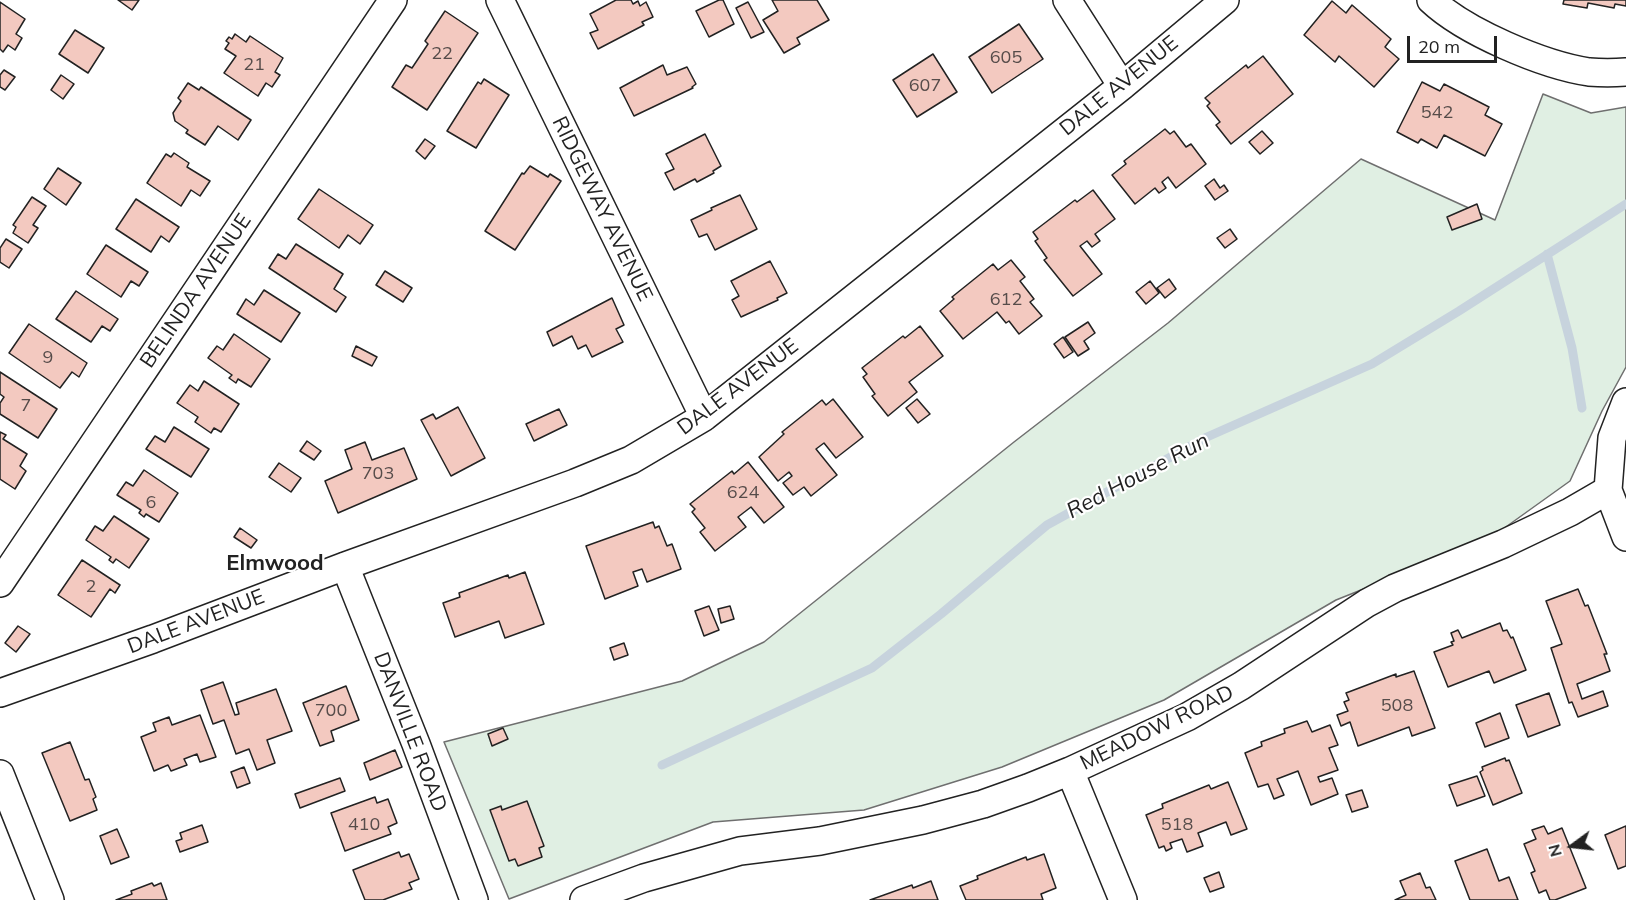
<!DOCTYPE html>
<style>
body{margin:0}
#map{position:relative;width:1626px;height:900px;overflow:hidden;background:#fff;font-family:Mulish,sans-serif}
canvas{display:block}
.north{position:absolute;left:1542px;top:816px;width:60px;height:60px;-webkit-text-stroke:4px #fff;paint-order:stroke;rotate:255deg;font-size:16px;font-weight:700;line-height:24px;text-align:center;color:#222}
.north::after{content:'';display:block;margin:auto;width:21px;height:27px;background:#222;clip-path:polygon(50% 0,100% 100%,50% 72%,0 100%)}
.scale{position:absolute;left:1407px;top:36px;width:90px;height:27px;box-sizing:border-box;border:3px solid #222;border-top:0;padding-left:8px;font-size:18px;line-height:21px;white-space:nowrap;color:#222;-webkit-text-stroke:4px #fff;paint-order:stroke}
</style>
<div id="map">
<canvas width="1626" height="900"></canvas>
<div class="north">N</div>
<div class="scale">20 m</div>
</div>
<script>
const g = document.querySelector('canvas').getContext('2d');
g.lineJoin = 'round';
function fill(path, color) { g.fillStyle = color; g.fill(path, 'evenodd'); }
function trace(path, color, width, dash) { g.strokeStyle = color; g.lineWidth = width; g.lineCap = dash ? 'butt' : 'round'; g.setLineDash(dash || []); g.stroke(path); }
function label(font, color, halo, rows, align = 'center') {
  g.font = font + ' Mulish,sans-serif'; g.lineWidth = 4.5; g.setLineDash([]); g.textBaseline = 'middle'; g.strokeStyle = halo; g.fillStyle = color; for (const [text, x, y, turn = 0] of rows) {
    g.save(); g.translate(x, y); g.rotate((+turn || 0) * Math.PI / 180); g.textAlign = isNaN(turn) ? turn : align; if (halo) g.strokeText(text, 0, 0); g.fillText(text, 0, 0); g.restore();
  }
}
const green = new Path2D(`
 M1543 94 1591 113 1626 107V367L1602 411 1570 481 1489 539 1336 600 1164 700 1002 767 864 810 713 822 509 899 444 742 682 681 764 642 1014 442 1168 323 1361 159 1495 220Z`);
fill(green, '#e0efe3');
trace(green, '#6f6f6f', 1.5);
trace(new Path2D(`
 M1547 254 1572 348 1582 408
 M662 765 872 668 941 614 1047 525 1207 437 1372 364 1459 311 1626 204`), '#c7d3dd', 9);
const building = new Path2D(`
 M118 0H139L132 10Z
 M616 0H631L633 4 638 1 640 6 646 2 653 17 642 22 644 25 598 49 590 33 598 30 590 14Z
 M719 0H723L734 24 709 37 696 11Z
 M772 0H817L829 20 797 38 800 44 784 53 763 20 778 11Z
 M1564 0H1626V6L1615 4 1614 8 1588 3 1587 8 1563 4Z
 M1332 1 1346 13 1352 5 1391 39 1385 47 1399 59 1374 87 1339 56 1335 62 1304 35Z
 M0 2 25 19 16 34 22 38 15 50 8 45 3 52 0 49Z
 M748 2 764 32 751 38 736 8Z
 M445 11 478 33 427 110 392 87 406 65 412 68 428 44 425 41Z
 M1019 24 1043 59 992 93 969 57Z
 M75 30 104 48 88 73 59 54Z
 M235 34 246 42 250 36 283 58 275 72 280 75 272 87 266 83 258 96 224 73 236 56 225 49 229 43 226 41 229 37 232 39Z
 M933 54 957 92 917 117 893 80Z
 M1263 56 1293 94 1231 144 1216 125 1220 122 1207 106 1210 103 1205 98 1246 65 1248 68Z
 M663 65 667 75 687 67 696 84 692 87 693 88 634 116 620 88Z
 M4 70 15 77 5 90 0 87V75Z
 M61 75 74 84 63 99 51 90Z
 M484 79 509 95 476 148 447 131 478 82 481 84Z
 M1422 82 1440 91 1444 84 1489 107 1485 115 1502 124 1485 156 1444 135 1437 148 1421 139 1418 143 1397 132Z
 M188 83 199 90 201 87 251 120 238 140 218 126 205 145 186 133 188 130 175 121 173 113 181 101 178 98Z
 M1165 129 1170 134 1174 131 1186 147 1191 144 1206 164 1176 188 1168 177 1162 182 1166 188 1159 193 1155 188 1135 204 1112 175 1126 164 1124 161Z
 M1262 131 1273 143 1260 154 1249 142Z
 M705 134 721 166 713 171 714 173 697 182 695 179 674 190 665 173 674 169 666 154Z
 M425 139 435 146 425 159 416 151Z
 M174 153 189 163 187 167 210 181 200 196 191 190 181 206 147 183 166 154 171 157Z
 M530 166 548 177 550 174 561 181 515 250 485 231 522 173 524 174Z
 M58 168 81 183 66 205 44 189Z
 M1214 179 1220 188 1224 185 1228 191 1215 200 1205 186Z
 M319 189 373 225 360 244 348 235 339 248 298 219Z
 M1093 190 1115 219 1095 234 1100 241 1092 247 1087 241 1080 246 1102 274 1073 296 1044 260 1047 258 1035 241 1038 239 1033 232 1075 200 1077 202Z
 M740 195 757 229 715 250 707 234 699 237 691 220 712 210 711 208Z
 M32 197 46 206 33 225 38 228 28 243 13 233 16 227 13 225Z
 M136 199 179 227 169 242 161 236 151 252 116 229Z
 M1477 204 1482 219 1452 230 1447 217Z
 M1230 229 1237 239 1225 248 1217 238Z
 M6 239 22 249 9 268 0 262V248Z
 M296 244 343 274 334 289 346 297 336 312 269 268 278 254 286 259Z
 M106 245 148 272 139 286 131 281 121 297 87 274Z
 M1011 260 1025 277 1020 281 1034 299 1030 302 1042 316 1019 334 1009 321 1006 323 997 312 963 339 940 311 954 299 952 297 993 264 998 270Z
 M770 261 787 293 777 298 778 300 741 317 732 300 739 296 731 281Z
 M385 271 412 288 403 302 376 285Z
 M1169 279 1176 289 1165 298 1157 288Z
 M1150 281 1159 293 1146 304 1136 292Z
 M264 290 300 313 281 342 237 314 246 299 254 305Z
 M76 291 118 319 110 331 102 326 91 342 56 319Z
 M612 298 624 325 616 329 623 342 592 357 586 345 578 349 572 336 553 346 547 332Z
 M1088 322 1095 333 1084 341 1089 349 1078 356 1065 337Z
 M29 324 87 363 79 377 72 372 60 388 9 353Z
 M920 326 943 356 909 382 917 392 888 416 872 396 875 394 863 377 867 374 862 368 903 336 905 338Z
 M234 334 270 359 251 387 238 379 236 383 229 378 232 375 208 358 217 346 223 350Z
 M1063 337 1073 352 1064 358 1054 344Z
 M356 346 377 357 372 366 352 356Z
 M0 372 57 409 38 438 0 414V403L4 397 0 394Z
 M204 381 239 404 221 432 214 428 211 433 195 422 198 417 177 403 190 385 198 391Z
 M833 399 863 437 836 458 824 443 816 449 837 475 811 496 804 487 793 495 783 483 792 476 789 472 778 481 759 457 784 434 782 432 822 400 826 405Z
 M917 399 930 414 918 423 906 408Z
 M458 407 485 458 451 476 421 420 433 414 436 419Z
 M559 409 567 425 534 441 526 424Z
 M174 427 209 449 191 477 146 449 155 436 165 442Z
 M0 432 6 435 3 439 27 454 20 466 26 471 15 489 0 479Z
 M307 441 321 451 314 460 300 451Z
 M365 442 372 460 404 448 417 479 338 513 325 481 352 469 345 450Z
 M748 462 784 507 764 523 751 507 738 517 746 527 715 551 700 532 705 528 692 512 695 509 690 504 732 471 734 474Z
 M279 463 301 478 291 492 269 477Z
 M144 470 178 493 159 522 146 514 144 517 139 513 141 510 117 495 126 482 133 486Z
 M114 516 149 539 129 568 116 559 113 563 109 560 111 557 86 540 95 526 103 531Z
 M653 522 655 528 659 526 667 546 672 544 681 569 647 582 642 569 633 572 638 586 605 599 586 546Z
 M240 528 257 540 251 548 234 537Z
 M82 560 120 585 115 593 110 589 91 617 58 595Z
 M525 572 544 624 505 638 499 621 455 637 443 603 460 597 459 593 508 575 509 578Z
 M1578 589 1585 606 1588 605 1607 654H1604L1610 671 1577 684 1582 699 1603 691 1608 706 1578 717 1572 702 1569 703 1551 648 1562 644 1546 601Z
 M709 606 719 630 704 636 695 611Z
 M730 606 734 619 721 623 718 609Z
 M1500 623 1503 631 1507 630 1511 638 1513 637 1526 670 1494 683 1489 671 1448 687 1434 652 1453 645 1451 642 1454 641 1451 633 1458 630 1462 638Z
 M18 626 30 634 16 652 5 643Z
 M624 643 628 655 614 660 610 648Z
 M1414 671 1435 728 1412 736 1409 727 1358 746 1350 722 1341 726 1337 715 1348 711 1344 702 1349 700 1346 693 1396 674V677Z
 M223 682 235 715 239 714 236 703 276 689 292 731 267 740 275 763 257 770 249 749 236 754 224 720 213 724 201 690Z
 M346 686 359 720 331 731 334 741 320 746 303 703Z
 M1549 693 1560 725 1528 737 1516 705Z
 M1500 713 1509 738 1485 747 1476 723Z
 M200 715 216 757 200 762 197 754 184 759 187 765 171 771 168 765 154 771 141 737 156 731 153 723 169 717 172 725Z
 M1307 721 1312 732 1330 725 1338 745 1329 748 1338 770 1318 777 1320 782 1332 778 1338 794 1311 805 1298 771 1277 779 1284 795 1274 799 1268 784 1258 787 1245 753 1262 746 1261 742 1285 733 1284 729Z
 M503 728 508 739 492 746 488 734Z
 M70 742 85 780 89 779 96 797 93 799 97 810 70 821 42 753Z
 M395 750 402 767 370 780 364 763Z
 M1505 758 1506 761 1509 760 1522 793 1493 805 1480 772 1483 770 1482 767Z
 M244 767 250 783 237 788 231 772Z
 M1477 776 1485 796 1457 806 1449 785Z
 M340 778 345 791 300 808 295 794Z
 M1228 782 1247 829 1231 835 1226 822 1198 833 1203 846 1187 852 1182 839 1170 843 1172 848 1166 851 1164 846 1159 848 1146 815 1163 808 1162 804 1209 785 1211 789Z
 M1362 790 1368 807 1352 812 1346 795Z
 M375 797 377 803 388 799 397 823 388 827 391 834 345 851 331 813Z
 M527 801 544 846 539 848 542 857 518 866 515 859 509 861 490 810 501 806 502 810Z
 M202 825 208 842 180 852 176 841 182 839 180 833Z
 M1544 826 1548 834 1562 828 1586 888 1555 900H1550L1546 890 1539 893 1531 873 1535 871 1524 844 1536 839 1532 830Z
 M1626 826V866L1618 869 1605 835Z
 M117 829 129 857 111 864 100 836Z
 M1487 849 1499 881 1509 877 1518 900H1470L1455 861Z
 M399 852 401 857 409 854 419 879 409 883 412 889 383 900H365L353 870Z
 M1044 854 1056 888 1041 894 1043 900H966L960 886 978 879 977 876 1026 857 1027 860Z
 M1219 872 1224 887 1210 892 1204 878Z
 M1420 873 1426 888 1430 887 1436 900H1395L1406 895 1400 881Z
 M931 881 938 900H870L912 885 913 888Z
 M152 883 154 886 161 883 167 900H116L132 894 131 891Z`);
fill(building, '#f3c9c0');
trace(building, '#222', 1.5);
const street = new Path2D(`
 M500 0 704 417
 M1067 0 1122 86
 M1431 0C1465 32 1543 65 1589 72 1601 73 1614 73 1626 72
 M1608 490 1626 537
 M345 566 416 744 474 900
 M0 583 393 0
 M0 693 153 639 345 566 575 483 631 460 704 417 1122 86 1225 0
 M1070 771 1123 900
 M0 774 50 900
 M584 900 644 878 740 851 820 841 923 820 983 804 1028 788 1070 771 1187 717 1241 686 1367 603 1395 588 1503 544 1570 512 1608 490 1612 438 1626 402`);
trace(street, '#222', 30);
trace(street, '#fff', 27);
label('18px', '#564c4a', null, [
 ["22",442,54],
 ["605",1006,58],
 ["21",254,65],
 ["607",925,86],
 ["542",1437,113],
 ["612",1006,300],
 ["9",48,358],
 ["7",26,406],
 ["703",378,474],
 ["624",743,493],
 ["6",151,503],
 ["2",91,587],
 ["508",1397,706],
 ["700",331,711],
 ["410",364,825],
 ["518",1177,825]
]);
label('21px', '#222', '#fff', [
 ["DALE AVENUE",1119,86,-39],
 ["RIDGEWAY AVENUE",602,209,64],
 ["BELINDA AVENUE",196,291,-56],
 ["DALE AVENUE",738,387,-37],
 ["DALE AVENUE",196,622,-21],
 ["MEADOW ROAD",1157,728,-26],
 ["DANVILLE ROAD",410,732,69]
]);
label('italic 22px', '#222', '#fff', [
 ["Red House Run",1138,476,-28]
]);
label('bold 22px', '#222', '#fff', [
 ["Elmwood",275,563]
]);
</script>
